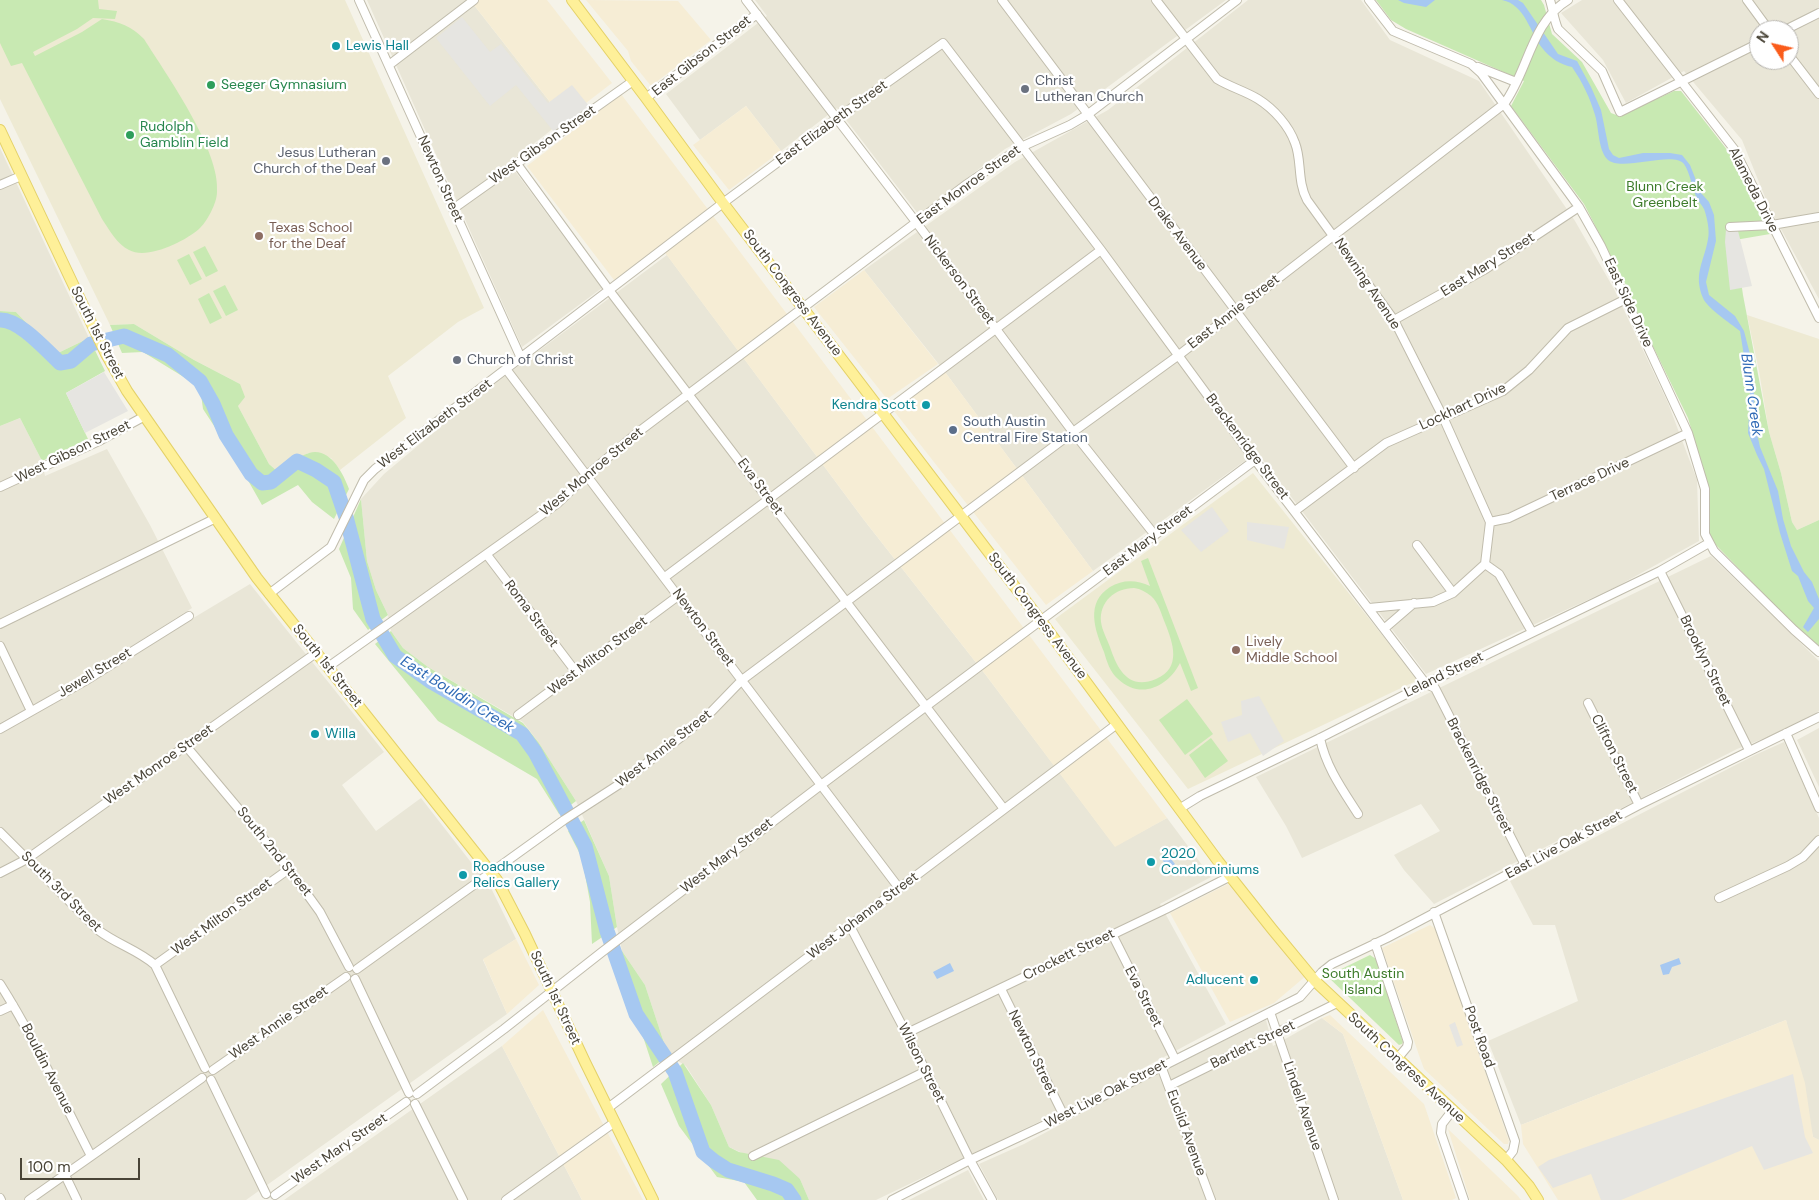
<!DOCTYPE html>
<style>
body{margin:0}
#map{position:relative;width:1819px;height:1200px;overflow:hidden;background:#f5f3e9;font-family:"DM Sans",sans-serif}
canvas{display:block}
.north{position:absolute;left:1749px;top:20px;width:50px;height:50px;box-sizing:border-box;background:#fff;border:1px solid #b6b4af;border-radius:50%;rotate:305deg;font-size:14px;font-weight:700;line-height:20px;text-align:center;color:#494437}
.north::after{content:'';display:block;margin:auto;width:18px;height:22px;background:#fa5c1b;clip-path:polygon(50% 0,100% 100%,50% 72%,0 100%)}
.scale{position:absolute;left:20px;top:1158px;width:120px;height:22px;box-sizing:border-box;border:2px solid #494437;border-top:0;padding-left:6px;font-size:15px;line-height:18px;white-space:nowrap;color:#494437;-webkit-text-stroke:4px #fff;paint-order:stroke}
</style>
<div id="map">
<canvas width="1819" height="1200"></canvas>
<div class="north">N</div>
<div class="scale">100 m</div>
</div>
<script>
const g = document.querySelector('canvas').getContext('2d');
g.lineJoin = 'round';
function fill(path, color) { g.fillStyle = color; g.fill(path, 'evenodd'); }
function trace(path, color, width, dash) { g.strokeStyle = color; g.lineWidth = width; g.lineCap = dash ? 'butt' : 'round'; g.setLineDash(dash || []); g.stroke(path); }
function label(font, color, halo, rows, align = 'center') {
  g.font = font + ' "DM Sans",sans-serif'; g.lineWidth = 4.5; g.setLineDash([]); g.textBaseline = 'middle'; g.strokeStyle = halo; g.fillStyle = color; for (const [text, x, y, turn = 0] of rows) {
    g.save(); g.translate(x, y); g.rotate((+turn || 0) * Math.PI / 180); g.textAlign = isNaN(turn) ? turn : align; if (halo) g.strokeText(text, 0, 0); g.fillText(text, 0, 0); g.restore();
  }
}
fill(new Path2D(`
 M367 0H470L564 120 509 163 602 288 522 347Z
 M755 0H1226L1071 114 1005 149 919 215 837 108 781 151 746 106 700 140 666 94 767 16Z
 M1248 0H1361L1390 40 1479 81 1575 221 1614 289 1668 403 1697 480 1699 541 1616 587 1426 674 1257 452 1093 571 945 372 864 270 1015 162 1108 110Z
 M1582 0H1819V299L1769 207 1742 140 1684 71 1626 103 1603 60 1561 13ZM1759 30H1789V60H1759Z
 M0 148 89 338 56 354 16 312 0 311Z
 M667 255 864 520 985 674 1115 846 1167 818 1211 877 1160 904 1226 1024 1070 1107 876 1200H809L800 1179 729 1147 711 1105 686 1066 668 1055 645 985 622 951 617 927 609 876 576 801 539 743 523 722 428 667 403 648 391 631 388 615 376 590 367 561 361 499 384 474 469 403Z
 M20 418 42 461 45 476 107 449 150 525 192 608 83 677 0 723V426Z
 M1711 556 1819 661V711L1783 731 1737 749 1434 904 1404 870 1394 855 1440 831 1421 804 1302 858 1286 826 1256 777Z
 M250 584 384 752 342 785 376 831 421 798 491 888 516 939 483 960 507 1014 246 1200H0V734Z
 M1819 728V787L1797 740Z
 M1784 742 1819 818V1140L1813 1137 1786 1020 1521 1125 1488 1041 1578 1001 1555 925H1533L1510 881 1755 755Z
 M1322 1018 1343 1034 1403 1200H998L979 1164 1024 1144 1148 1078 1266 1020 1273 1046Z
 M502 1046 582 1200H284Z
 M968 1170 984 1200H909Z`), '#e9e6d7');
fill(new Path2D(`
 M470 0H547L612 83 564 120Z
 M586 0 678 1 711 40 651 86 631 61 628 51Z
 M621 94 1167 818 1115 847 985 674 864 520 660 246 614 280 527 166Z
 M746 106 781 151 729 190 693 145Z
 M864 270 938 364 887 399 814 307Z
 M945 372 1093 571 1046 605 894 411Z
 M1228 884 1307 975 1274 1003 1230 1022 1170 913Z
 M1430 925 1436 929 1509 1141 1508 1144H1504L1424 1069 1420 1058 1382 948Z
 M516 939 539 985 507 1014 483 959Z
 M543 1010 643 1200H582L502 1046Z
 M1330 1015 1424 1104 1456 1198 1452 1200H1403L1343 1034 1322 1018Z
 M1786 1020 1805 1083 1813 1137 1819 1140V1200H1558L1523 1144 1521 1125Z
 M1448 1129 1517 1195 1521 1200H1470Z`), '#f6edd5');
fill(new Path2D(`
 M0 0H345L484 308 458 322 388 376 406 418 340 470 331 458 308 453 278 472 269 464 238 406 240 384 194 360 134 324 110 325 0 99Z
 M1747 315 1819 339V520L1797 530 1792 522 1781 473 1769 432 1759 371Z
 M1253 473 1418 680 1188 789 1055 619Z`), '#eeead3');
fill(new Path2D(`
 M0 0H98L99 9 117 11 115 19 93 18 77 29 33 52 35 56 82 32 102 19C120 22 131 26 144 39 166 74 221 151 217 192 217 203 207 222 199 229 184 242 147 260 129 250 117 244 110 231 102 219L22 63 11 66 0 43Z
 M1376 0H1541L1544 5 1552 34 1582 62 1611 113 1619 116 1674 91H1681L1728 151 1770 234 1735 240 1743 295 1769 432 1781 473 1792 522 1797 530 1819 520V646L1787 618 1714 543 1709 534 1710 493 1688 418 1641 322 1629 291 1584 204 1511 106 1524 81 1406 29 1391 20Z
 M205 246 218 271 206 277 193 252Z
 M189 254 202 279 190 285 177 260Z
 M225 285 238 310 226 316 213 291Z
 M209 293 222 318 210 324 198 299Z
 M0 311 16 312 56 354 89 338 105 371 66 393 88 439 42 461 20 418 0 426Z
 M134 324 194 360 240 384 245 397 238 406 269 464 278 472C288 467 298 456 309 453 330 447 343 473 349 489L334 519 312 502 298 485 262 505 237 461 203 409 200 387 143 352 122 353 110 325Z
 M361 499 367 561 376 590 388 615 368 630 353 609 351 578 339 549Z
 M1148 558 1198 688 1191 691 1180 663C1168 687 1140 700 1118 679 1110 672 1107 662 1104 652 1095 630 1085 603 1110 587 1123 579 1137 580 1150 586L1141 561ZM1134 588C1141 589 1146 592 1151 596 1159 603 1161 614 1165 623 1173 643 1182 668 1156 679 1128 691 1117 668 1110 647 1107 639 1102 630 1101 622 1099 602 1115 588 1134 588Z
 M391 631 403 648 428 667 523 723 539 743 576 801 559 814 537 779 438 721 375 644Z
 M1187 699 1213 734 1185 755 1159 720Z
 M1211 738 1228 761 1205 778 1189 755Z
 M584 820 609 876 617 927 592 944 590 902 582 858 568 831Z
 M622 951 645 985 668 1055 653 1067 629 994 612 961Z
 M1370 955 1376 959 1403 1042 1402 1044 1399 1045 1327 976Z
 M683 1063 711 1105 729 1147 739 1152 779 1160 800 1179 809 1200H757L744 1182 717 1177 679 1126 661 1084Z`), '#c8e9b2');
fill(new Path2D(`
 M462 17 490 52 501 44 548 103 572 85 589 106 554 132 516 85 490 106 436 38Z
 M1737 227 1752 286 1730 290 1725 242 1726 229Z
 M104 372 128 411 85 433 66 393Z
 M1212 507 1229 531 1201 552 1181 530Z
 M1247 522 1289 527 1284 549 1247 540Z
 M1259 696 1284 741 1263 756 1250 733 1228 742 1221 722 1242 715 1241 701Z
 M1455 1022 1463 1045 1457 1047 1449 1025Z
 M1793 1074 1805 1137 1813 1153 1764 1170 1752 1146 1621 1200H1601L1591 1174 1553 1188 1538 1167 1549 1160Z`), '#e6e5e1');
fill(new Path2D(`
 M1398 0H1435L1426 7 1404 3Z
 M1502 0H1518L1523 3 1558 54 1577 61 1591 87 1601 110 1609 149 1613 155 1619 158 1643 153H1670L1682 155 1690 165 1701 193 1709 202 1714 215 1716 241 1706 282 1709 295 1735 316 1744 331 1752 362 1756 429 1760 447 1778 491 1783 519 1791 546 1804 572 1812 582 1819 599V619L1808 632 1803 627 1814 608 1808 601 1798 576 1792 571 1780 533 1764 469 1757 455 1748 433 1750 394 1740 331C1730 323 1707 308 1703 298 1693 274 1704 262 1708 239 1710 231 1707 217 1704 209 1702 205 1698 201 1696 196 1692 187 1690 173 1684 164 1673 150 1620 173 1607 159 1598 149 1599 128 1595 115 1590 98 1583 83 1572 67 1561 65 1550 58 1543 49 1529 32 1526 5 1502 0Z
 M1166 853 1175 864 1169 869 1161 858Z
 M1679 958 1681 964 1672 967 1669 974 1663 975 1660 965Z
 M950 963 954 971 937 979 933 972Z`), '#a6c8f1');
trace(new Path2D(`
 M0 320C19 319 46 350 60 363L71 361 91 344 124 336 168 355 200 381 213 404 226 435 251 474 262 483 271 482 297 461 316 470 334 482 346 517 373 619 395 656 430 681 522 734 535 752 585 846 607 931 636 1014 675 1072 703 1152 714 1161 728 1170 773 1184 787 1190 794 1200`), '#a6c8f1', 15);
const minor = new Path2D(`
 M359 0 521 358
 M746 0 916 222 1073 432 1154 534
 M1002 0 1354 468
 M1156 0 1217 79C1230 87 1245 91 1258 99 1274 109 1289 126 1295 143 1302 160 1297 181 1307 200L1394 320 1443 417 1490 522 1485 564 1499 574 1532 632
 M1369 0 1393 31 1471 64 1481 73 1579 207 1601 246 1688 433 1705 489V534L1714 551 1794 630 1819 652
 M1550 0C1553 10 1554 20 1558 29L1602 71 1620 112 1759 43
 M1618 0 1734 149 1819 318
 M1747 0 1769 30
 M1785 30 1819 13
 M1789 55 1819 94
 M389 65 474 0
 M1478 67 1516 82
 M646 98 757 14
 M517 164 609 290 1004 809
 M0 185 21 176
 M453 209 633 81
 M1730 227 1772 225 1819 217
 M1394 320 1484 270 1579 207
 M506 369 899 888
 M0 487 99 441 145 416
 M1295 511 1386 443 1503 391 1529 370 1568 328 1626 299
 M1490 522 1509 518 1688 433
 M1417 545 1453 593
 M487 555 576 672
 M1660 571 1749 750
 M665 577 1101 250
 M269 594 331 547 364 480 375 469 723 203 836 119 943 43 1101 250 1255 460 1426 684 1435 688 1525 865
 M1369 608 1433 602 1453 593 1485 564
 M0 624 216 518
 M1385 628 1414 603
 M0 646 31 711
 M328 667 558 503 587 475 637 433 967 184 1021 147 1070 125 1087 115 1237 0
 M1588 703 1639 805
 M518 715 678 596
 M0 729 85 681 189 616
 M1786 733 1819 808
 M1320 738C1326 767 1342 789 1358 814
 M186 746 289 869 320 912 349 967
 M1179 809 1200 796 1320 738 1426 684 1660 571 1709 543
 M0 832 98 930C116 944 138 950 155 965L205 1068
 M0 873 27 859 316 653
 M1719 898 1788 866 1803 857 1819 840
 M1434 912 1515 1141 1513 1151 1506 1160
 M850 926 926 1071 970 1160 992 1200
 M1112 934 1175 1059
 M1375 943 1408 1042 1407 1047 1397 1059
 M155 965 289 869
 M357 969 564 820 618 785 685 734 712 711 742 680 1073 432 1179 355 1504 104C1528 72 1531 22 1568 0
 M355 979 409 1093
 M0 984C35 1039 61 1098 91 1156
 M1001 989 1064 1116
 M0 1011 13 1005
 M1270 1012 1334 1200
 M907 1033 1166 909 1231 876
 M1161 1066 1211 1200
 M213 1070 346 977
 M211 1080 266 1194
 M1169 1086 1337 1003
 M417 1094 504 1029 602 952 821 785 1255 460
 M415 1104 463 1200
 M608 1108 1117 724
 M1452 1111 1442 1124 1441 1133 1464 1200
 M753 1156 926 1071
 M65 1175 77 1200
 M275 1195 406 1102
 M0 1198 1 1200
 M29 1200 202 1078
 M506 1200 615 1122
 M892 1200 970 1160 1064 1116 1300 997 1322 972 1332 964 1387 938 1639 805 1819 717`);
const major = new Path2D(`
 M572 0 646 98 723 203 1047 629 1218 861 1272 929 1315 981 1506 1160 1529 1186 1538 1200
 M0 130 106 354 127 391 257 578 497 880 525 934 585 1062 653 1200`);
trace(minor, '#c0bcac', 10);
trace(major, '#e4d168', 12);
trace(minor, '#fff', 8);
trace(major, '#fef099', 10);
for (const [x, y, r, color] of [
 [336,46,5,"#0f9aa8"],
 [211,85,5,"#2e9e5b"],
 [1025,89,5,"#6b7280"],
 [130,135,5,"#2e9e5b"],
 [386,161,5,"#6b7280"],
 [259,236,5,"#8d6e63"],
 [457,360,5,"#6b7280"],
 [926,405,5,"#0f9aa8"],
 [953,430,5,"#5c6f8a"],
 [1236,650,5,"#8d6e63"],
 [315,734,5,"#0f9aa8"],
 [1151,862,5,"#0f9aa8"],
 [463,875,5,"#0f9aa8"],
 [1254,980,5,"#0f9aa8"]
]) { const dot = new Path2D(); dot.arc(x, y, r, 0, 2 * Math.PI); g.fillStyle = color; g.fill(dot); trace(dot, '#fff', 2); }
label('14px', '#0d838f', '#fff', [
 ["Lewis Hall",346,46],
 ["Kendra Scott",916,405,"right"],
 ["Willa",325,734],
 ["2020",1161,854],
 ["Condominiums",1161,870],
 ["Roadhouse",473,867],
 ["Relics Gallery",473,883],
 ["Adlucent",1244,980,"right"]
], 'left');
label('14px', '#494437', '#fff', [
 ["East Gibson Street",702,56,-38],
 ["East Elizabeth Street",832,123,-36],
 ["West Gibson Street",543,145,-35],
 ["Newton Street",440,179,66],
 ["East Monroe Street",969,185,-36],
 ["Alameda Drive",1753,190,63],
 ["Drake Avenue",1177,234,53],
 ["East Mary Street",1488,265,-32],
 ["Nickerson Street",959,280,53],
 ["Newning Avenue",1367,284,56],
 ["South Congress Avenue",792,293,53],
 ["East Side Drive",1628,303,65],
 ["East Annie Street",1234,312,-38],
 ["South 1st Street",97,333,63],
 ["Lockhart Drive",1463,407,-25],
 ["West Elizabeth Street",435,424,-37],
 ["Brackenridge Street",1247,447,53],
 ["West Gibson Street",73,452,-26],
 ["West Monroe Street",592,472,-40],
 ["Terrace Drive",1590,480,-25],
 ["Eva Street",760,487,53],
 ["East Mary Street",1148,541,-37],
 ["Roma Street",531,614,53],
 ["South Congress Avenue",1037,616,53],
 ["Newton Street",703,628,53],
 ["West Milton Street",598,656,-37],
 ["Brooklyn Street",1705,661,64],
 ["South 1st Street",327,666,51],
 ["Jewell Street",95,673,-31],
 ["Leland Street",1444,675,-26],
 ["West Annie Street",664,749,-38],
 ["Clifton Street",1614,754,63],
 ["West Monroe Street",159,765,-35],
 ["Brackenridge Street",1479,776,63],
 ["East Live Oak Street",1564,845,-28],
 ["South 2nd Street",274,852,51],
 ["West Mary Street",727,856,-38],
 ["South 3rd Street",61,892,45],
 ["West Johanna Street",863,916,-37],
 ["West Milton Street",222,917,-36],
 ["Crockett Street",1069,955,-26],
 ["Eva Street",1143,997,63],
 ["South 1st Street",555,998,65],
 ["West Annie Street",279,1023,-35],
 ["Post Road",1479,1037,70],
 ["Bartlett Street",1253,1045,-26],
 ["Newton Street",1032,1053,64],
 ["Wilson Street",921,1063,63],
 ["South Congress Avenue",1406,1068,43],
 ["Bouldin Avenue",47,1069,63],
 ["West Live Oak Street",1106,1094,-27],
 ["Lindell Avenue",1302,1106,71],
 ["Euclid Avenue",1186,1133,70],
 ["West Mary Street",340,1149,-35]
]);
label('14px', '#5b616d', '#fff', [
 ["Christ",1035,81],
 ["Lutheran Church",1035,97],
 ["Jesus Lutheran",376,153,"right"],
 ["Church of the Deaf",376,169,"right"],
 ["Church of Christ",467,360]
], 'left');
label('14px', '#27864d', '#fff', [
 ["Seeger Gymnasium",221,85],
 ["Rudolph",140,127],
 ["Gamblin Field",140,143]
], 'left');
label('14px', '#3d7b2a', '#fff', [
 ["Blunn Creek",1665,187],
 ["Greenbelt",1665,203],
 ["South Austin",1363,974],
 ["Island",1363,990]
]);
label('14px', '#785e54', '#fff', [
 ["Texas School",269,228],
 ["for the Deaf",269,244],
 ["Lively",1246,642],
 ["Middle School",1246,658]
], 'left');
label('14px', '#4e5e75', '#fff', [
 ["South Austin",963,422],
 ["Central Fire Station",963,438]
], 'left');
label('italic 15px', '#2f6ab6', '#fff', [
 ["Blunn Creek",1751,395,82],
 ["East Bouldin Creek",457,695,32]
]);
</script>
